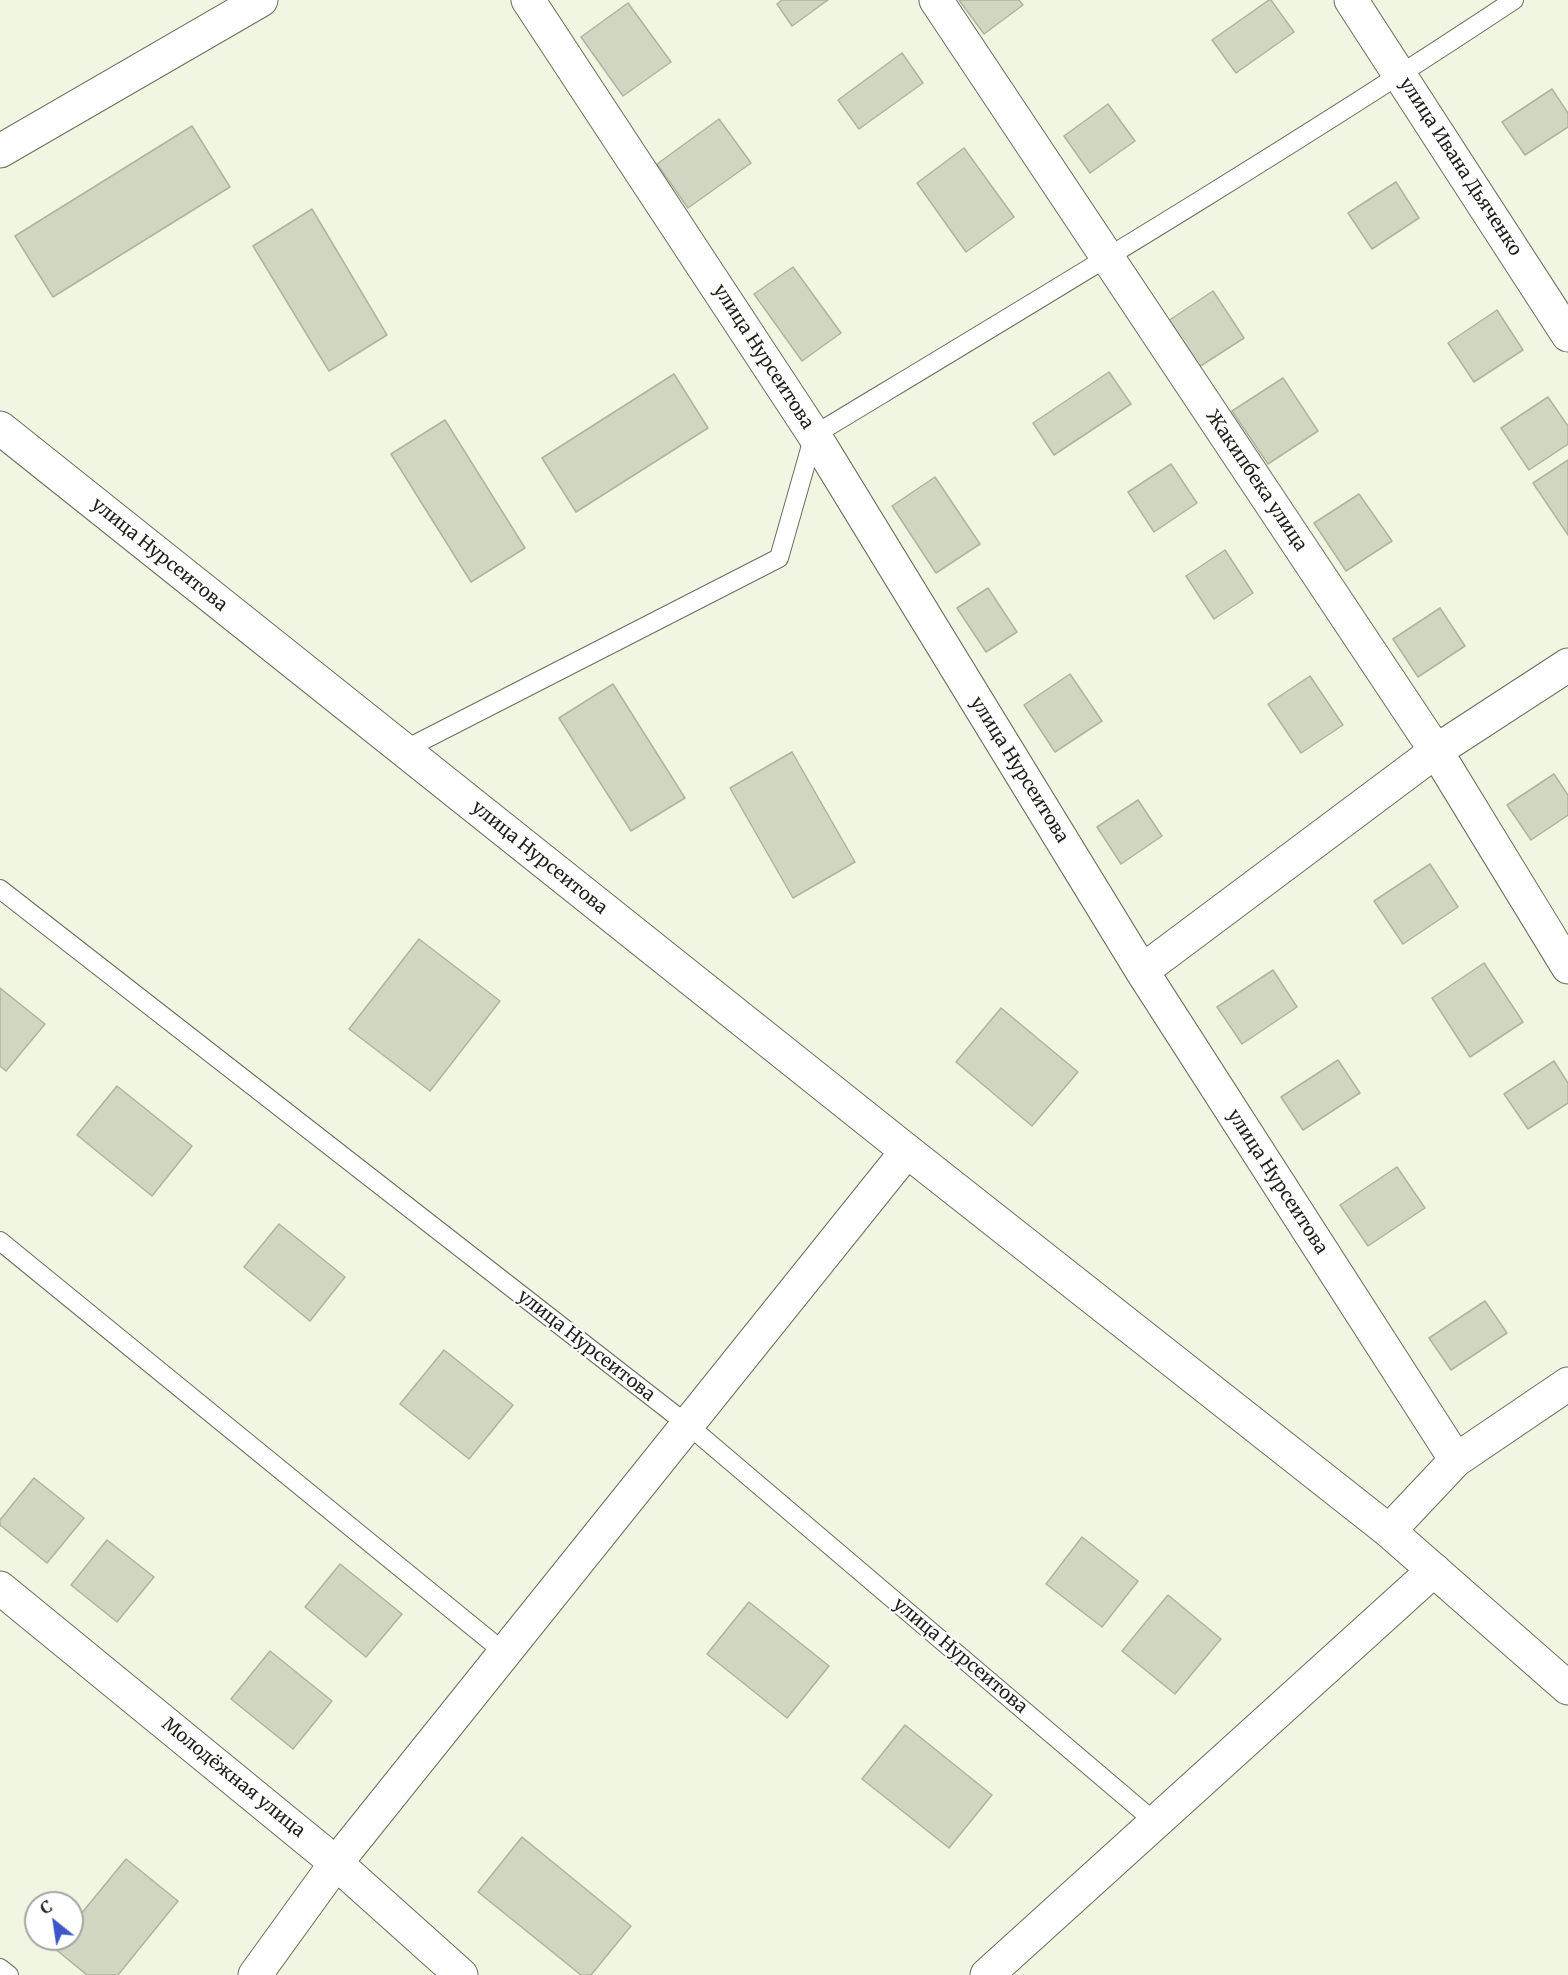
<!DOCTYPE html>
<meta charset="utf-8">
<style>
body{margin:0}
#map{position:relative;width:1568px;height:1975px;overflow:hidden;background:#f0f6e1;font-family:Merriweather,serif}
canvas{display:block}
.north{position:absolute;left:24px;top:1891px;width:60px;height:60px;box-sizing:border-box;background:#fff;border:2px solid #a5a5a3;border-radius:50%;rotate:330deg;font-size:16px;font-weight:700;line-height:24px;text-align:center;color:#1d1f18}
.north::after{content:'';display:block;margin:auto;width:21px;height:27px;background:#3d56c9;clip-path:polygon(50% 0,100% 100%,50% 72%,0 100%)}
</style>
<div id="map">
<canvas width="1568" height="1975"></canvas>
<div class="north">С</div>
</div>
<script>
const g = document.querySelector('canvas').getContext('2d');
g.lineJoin = 'round';
function fill(path, color) { g.fillStyle = color; g.fill(path, 'evenodd'); }
function trace(path, color, width, dash) { g.strokeStyle = color; g.lineWidth = width; g.lineCap = dash ? 'butt' : 'round'; g.setLineDash(dash || []); g.stroke(path); }
function label(font, color, halo, rows, align = 'center') {
  g.font = font + ' Merriweather,serif'; g.lineWidth = 4.5; g.setLineDash([]); g.textBaseline = 'middle'; g.strokeStyle = halo; g.fillStyle = color; for (const [text, x, y, turn = 0] of rows) {
    g.save(); g.translate(x, y); g.rotate((+turn || 0) * Math.PI / 180); g.textAlign = isNaN(turn) ? turn : align; if (halo) g.strokeText(text, 0, 0); g.fillText(text, 0, 0); g.restore();
  }
}
const building = new Path2D(`
 M782 0H828L792 26 777 4Z
 M959 0H1019L1023 5 984 34Z
 M1269 0H1271L1294 32 1236 73 1212 40Z
 M628 3 671 62 623 96 581 37Z
 M902 53 923 83 859 129 838 100Z
 M1552 89 1568 113V127L1525 155 1502 122Z
 M1108 104 1135 141 1090 173 1064 136Z
 M719 119 751 163 688 208 657 164Z
 M192 126 230 187 53 297 15 236Z
 M964 148 1014 217 966 252 917 183Z
 M1396 182 1419 218 1372 249 1348 213Z
 M312 209 387 335 329 371 253 246Z
 M793 267 841 333 802 361 754 294Z
 M1213 291 1244 338 1199 367 1168 321Z
 M1497 310 1523 350 1474 382 1448 343Z
 M1109 372 1131 404 1054 455 1033 423Z
 M674 374 708 428 576 512 542 458Z
 M1283 378 1318 431 1268 464 1232 411Z
 M1548 397 1568 426V444L1529 470 1501 428Z
 M445 420 525 548 471 582 391 454Z
 M1568 460V535L1533 483Z
 M1171 464 1197 503 1154 532 1128 492Z
 M935 477 980 544 936 573 892 506Z
 M1359 494 1392 541 1346 571 1314 523Z
 M1225 550 1253 593 1214 619 1186 576Z
 M988 588 1017 632 986 652 957 608Z
 M1440 608 1465 646 1418 677 1393 639Z
 M1070 674 1102 721 1055 752 1024 705Z
 M1310 676 1343 725 1301 753 1268 704Z
 M613 684 685 798 631 831 559 718Z
 M792 752 855 862 793 898 730 788Z
 M1554 774 1568 795V815L1531 840 1507 805Z
 M1138 800 1162 836 1121 864 1097 827Z
 M1430 864 1458 907 1403 944 1374 901Z
 M419 939 500 1001 430 1091 349 1029Z
 M1484 963 1523 1022 1470 1057 1432 998Z
 M1273 970 1297 1007 1242 1044 1217 1007Z
 M0 988 45 1024 6 1071 0 1066Z
 M1001 1008 1078 1072 1032 1126 956 1062Z
 M1338 1060 1360 1093 1303 1130 1281 1097Z
 M1554 1061 1568 1083V1103L1528 1129 1504 1094Z
 M117 1086 192 1146 152 1196 77 1135Z
 M1397 1167 1425 1208 1368 1246 1340 1205Z
 M279 1224 345 1277 310 1321 244 1267Z
 M1485 1301 1507 1333 1451 1370 1429 1338Z
 M444 1350 513 1405 469 1459 400 1404Z
 M34 1478 84 1518 47 1563 0 1525V1520Z
 M1082 1537 1138 1581 1102 1627 1046 1584Z
 M107 1540 154 1577 117 1622 71 1585Z
 M340 1564 402 1614 366 1657 305 1607Z
 M1168 1595 1221 1639 1175 1694 1122 1651Z
 M749 1602 829 1666 787 1718 707 1654Z
 M270 1651 332 1701 293 1749 231 1699Z
 M905 1725 992 1795 949 1848 862 1779Z
 M522 1837 631 1926 591 1975H581L478 1892Z
 M126 1859 178 1901 118 1975H87L54 1948 61 1939H72V1925Z`);
fill(building, '#d0d6c2');
trace(building, '#afb4a1', 1.5);
const service = new Path2D(`
 M404 750 779 558 814 435C1049 293 1285 152 1514 0
 M0 889 688 1425 1155 1822
 M0 1241 505 1653
 M0 1968 9 1975`);
const minor = new Path2D(`
 M528 0 814 435 1142 971 1456 1460 1389 1531
 M936 0 1436 751 1568 967
 M1351 0 1568 335
 M0 151 261 0
 M1142 971 1436 751 1568 665
 M1456 1460 1568 1384
 M0 1588 336 1863 461 1975
 M255 1975 336 1863 907 1151
 M987 1975 1434 1570`);
const secondary = new Path2D(`
 M0 428 907 1151 1389 1531 1568 1688`);
trace(service, '#6a6f5d', 20);
trace(minor, '#6a6f5d', 35);
trace(secondary, '#6a6f5d', 35);
trace(service, '#fff', 18);
trace(minor, '#fff', 33);
trace(secondary, '#fff', 33);
label('18px', '#1d1f18', '#fff', [
 ["улица Ивана Дьяченко",1460,167,57],
 ["улица Нурсеитова",763,357,57],
 ["Жакипбека улица",1256,481,56],
 ["улица Нурсеитова",159,555,39],
 ["улица Нурсеитова",1019,770,58],
 ["улица Нурсеитова",539,858,39],
 ["улица Нурсеитова",1277,1182,57],
 ["улица Нурсеитова",586,1346,38],
 ["улица Нурсеитова",960,1656,40],
 ["Молодёжная улица",233,1778,39]
]);
</script>
